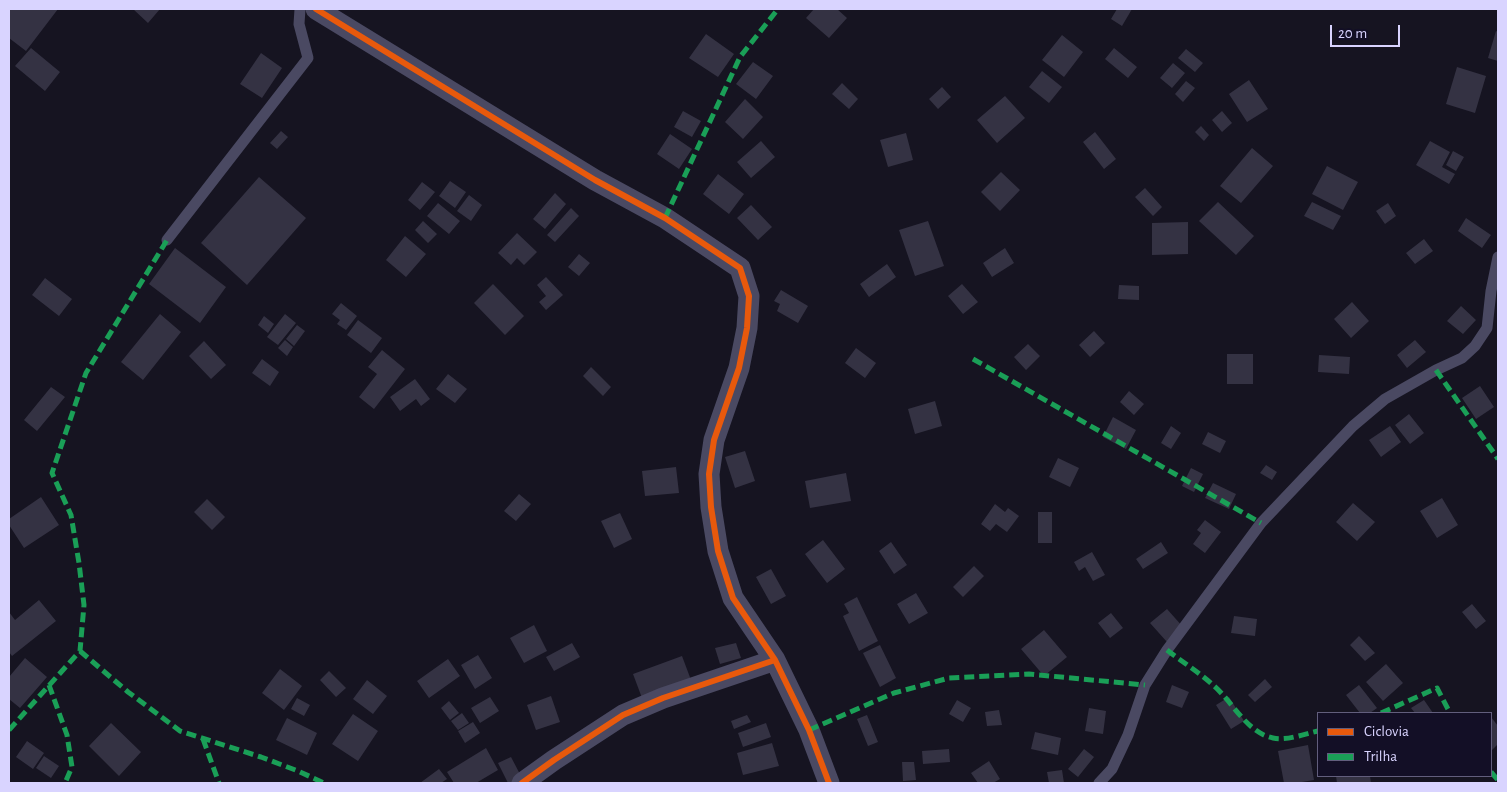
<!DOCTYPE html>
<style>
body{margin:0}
#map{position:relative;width:1507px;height:792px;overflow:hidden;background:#161421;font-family:"Alegreya Sans",sans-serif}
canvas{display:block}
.frame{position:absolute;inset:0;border:10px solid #d9d4ff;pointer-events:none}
.legend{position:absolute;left:1317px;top:712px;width:175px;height:65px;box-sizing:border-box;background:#130f26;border:1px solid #625e7d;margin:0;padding:6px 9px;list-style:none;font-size:15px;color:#d9d4ff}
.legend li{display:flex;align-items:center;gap:10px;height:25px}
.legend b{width:25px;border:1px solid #625e7d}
.scale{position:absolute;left:1330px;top:25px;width:70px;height:22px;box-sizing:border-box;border:2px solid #d9d4ff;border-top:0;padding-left:6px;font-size:15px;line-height:18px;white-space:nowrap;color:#d9d4ff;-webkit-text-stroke:4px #130f26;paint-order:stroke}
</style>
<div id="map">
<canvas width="1507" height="792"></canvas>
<div class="frame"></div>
<ul class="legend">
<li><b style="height:6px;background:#e8590c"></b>Ciclovia</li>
<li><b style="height:6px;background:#1a9f57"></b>Trilha</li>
</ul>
<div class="scale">20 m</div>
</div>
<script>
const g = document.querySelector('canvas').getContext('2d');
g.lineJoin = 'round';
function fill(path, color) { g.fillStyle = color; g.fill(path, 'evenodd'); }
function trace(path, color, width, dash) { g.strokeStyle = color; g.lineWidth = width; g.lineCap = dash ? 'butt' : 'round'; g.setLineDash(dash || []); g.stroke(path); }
fill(new Path2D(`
 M9 9H58L26 51 9 38Z
 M133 9H160L148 23Z
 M814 9H837L847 18 829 38 806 18Z
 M1117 9H1132L1122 26 1111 19Z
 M1496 31 1498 32V61L1488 58Z
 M706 34 734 54 718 77 689 58Z
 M1062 35 1083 52 1064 77 1042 60Z
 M31 48 60 72 45 91 15 66Z
 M1114 48 1137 67 1128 78 1105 59Z
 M1186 49 1203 63 1195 72 1178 58Z
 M261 53 282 68 262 98 240 84Z
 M753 62 773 76 756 99 736 84Z
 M1173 63 1185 73 1172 88 1160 78Z
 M1457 67 1486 76 1475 113 1446 104Z
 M1042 71 1062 87 1049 103 1029 87Z
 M1249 80 1268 109 1247 122 1229 94Z
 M1186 81 1195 88 1183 102 1175 94Z
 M842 83 858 99 849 109 832 94Z
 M942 87 951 97 938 109 929 99Z
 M1005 96 1025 118 997 143 977 120Z
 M745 99 763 117 743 139 725 122Z
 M683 111 701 121 692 137 674 127Z
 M1222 111 1232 123 1222 132 1212 120Z
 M1201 126 1209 135 1204 141 1195 132Z
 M281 131 288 137 277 149 270 143Z
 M1095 132 1116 159 1104 169 1083 142Z
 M906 133 913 160 888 167 880 140Z
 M670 134 692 149 679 169 657 154Z
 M761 141 775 157 751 178 737 162Z
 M1430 141 1450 152 1442 167 1455 174 1449 184 1416 165Z
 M1252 148 1273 166 1241 203 1220 186Z
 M1453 151 1464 157 1456 171 1446 165Z
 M1327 166 1358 182 1343 210 1312 194Z
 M1001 172 1020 190 1000 211 981 192Z
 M718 174 744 194 729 214 703 194Z
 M259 177 306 218 247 285 201 243Z
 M450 181 466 192 455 208 439 196Z
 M422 182 435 192 420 210 408 200Z
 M1145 188 1162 207 1153 216 1135 197Z
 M555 193 566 204 545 229 533 219Z
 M469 195 482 205 471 221 457 211Z
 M1218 202 1254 236 1236 255 1199 221Z
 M1312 202 1341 216 1333 230 1304 216Z
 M438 203 460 221 449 234 427 216Z
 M1388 203 1396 216 1385 224 1376 211Z
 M751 205 772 227 758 240 737 218Z
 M571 208 579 216 555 242 547 235Z
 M1466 218 1491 235 1482 248 1458 231Z
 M423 221 437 234 428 243 415 230Z
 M928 221 944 266 915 276 899 230Z
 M1188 222V254L1152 255V223Z
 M517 233 537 252 524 265 517 258 511 265 498 253Z
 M405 236 426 254 406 277 386 260Z
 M1424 239 1433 251 1415 264 1406 253Z
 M175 248 226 287 200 323 149 284Z
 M1005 248 1014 263 992 277 983 263Z
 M579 254 590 263 579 276 568 267Z
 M887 264 896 277 869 297 860 284Z
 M546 277 563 295 546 310 539 302 546 296 537 285Z
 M45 278 72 299 59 316 32 295Z
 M493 284 524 316 505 335 474 303Z
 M962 284 978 302 963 314 948 296Z
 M1119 285 1139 286V300L1118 299Z
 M781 290 808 306 798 323 777 311 780 304 774 301Z
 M1352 302 1369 321 1351 338 1334 319Z
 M341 303 357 316 346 330 337 324 340 320 332 314Z
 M1461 306 1476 320 1463 334 1447 321Z
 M160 314 181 332 143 380 121 362Z
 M285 314 296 323 278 345 267 337Z
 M264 316 274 324 268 333 258 325Z
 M358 320 382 338 371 353 347 335Z
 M297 325 305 331 294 346 286 339Z
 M1094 331 1105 343 1090 357 1079 345Z
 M285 340 293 347 287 356 278 348Z
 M1415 340 1426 352 1407 368 1397 355Z
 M204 341 226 365 211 379 189 356Z
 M1028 344 1040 356 1026 370 1014 357Z
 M856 348 876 363 865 378 845 363Z
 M382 350 405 369 374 409 359 397 377 374 368 367Z
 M1227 354H1253V384H1227Z
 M1319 355 1350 357 1349 374 1318 372Z
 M262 359 279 372 270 386 252 373Z
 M591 367 611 387 603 396 583 376Z
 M448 374 467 389 455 403 436 389Z
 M415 379 430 399 421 406 416 399 400 411 390 397Z
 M1480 386 1494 407 1476 419 1462 398Z
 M51 387 65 397 37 431 24 420Z
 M1129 391 1144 404 1134 415 1120 402Z
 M935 401 942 426 915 434 908 409Z
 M1409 414 1424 433 1410 444 1395 425Z
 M1113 417 1136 430 1126 449 1103 437Z
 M1171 426 1181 433 1171 449 1161 443Z
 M1390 426 1401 442 1381 457 1369 440Z
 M1208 432 1226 441 1220 453 1202 444Z
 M745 451 755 481 735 488 725 457Z
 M1058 458 1079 468 1070 487 1049 477Z
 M1266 465 1277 472 1272 480 1260 473Z
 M676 467 679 493 645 496 642 471Z
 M1191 468 1203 474 1194 492 1182 486Z
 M846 473 851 501 810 508 805 481Z
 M1213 483 1236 494 1229 509 1205 498Z
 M519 494 531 504 516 521 504 511Z
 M41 497 59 525 24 548 9 525V519Z
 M1442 498 1458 525 1437 538 1420 511Z
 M207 499 225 517 212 530 194 512Z
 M1353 503 1375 522 1357 541 1336 522Z
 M995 504 1005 512 1008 508 1019 516 1007 532 996 524 990 531 981 524Z
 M1038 512H1052V543H1038Z
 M620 513 632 539 614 548 601 521Z
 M1205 520 1221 532 1205 553 1193 544 1201 533 1197 530Z
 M823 540 845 569 827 583 805 554Z
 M891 542 907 565 894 574 879 551Z
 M1161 542 1168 553 1143 569 1136 559Z
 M1092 552 1105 575 1093 581 1085 567 1079 571 1074 562Z
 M974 566 984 576 963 597 953 587Z
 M771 569 786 596 771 604 756 577Z
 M916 593 928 613 909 624 897 604Z
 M857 597 878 641 859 651 843 616 849 613 844 604Z
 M39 600 56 621 12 656 9 652V612L15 620Z
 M1472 604 1486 621 1476 629 1462 612Z
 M1167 609 1183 627 1167 642 1150 623Z
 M1111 613 1123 628 1110 638 1098 623Z
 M1234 616 1257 619 1255 636 1231 633Z
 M534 625 547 651 524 663 510 638Z
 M1044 630 1067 657 1044 676 1021 649Z
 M1359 636 1375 653 1365 661 1350 645Z
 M572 643 580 657 554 671 546 657Z
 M736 643 741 658 720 664 715 648Z
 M880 645 896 678 880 687 863 653Z
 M478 655 492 678 475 689 461 665Z
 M682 656 691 680 642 698 633 674Z
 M25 658 47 677 20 708 9 699V677Z
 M448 659 460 676 429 698 417 681Z
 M1386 664 1403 683 1383 701 1366 682Z
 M280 669 302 686 284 710 262 693Z
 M329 671 346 688 336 697 320 680Z
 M1265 679 1272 687 1255 702 1248 695Z
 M367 680 387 696 373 714 353 699Z
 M1172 685 1189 692 1182 708 1166 702Z
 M1359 685 1377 708 1370 713H1360L1346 695Z
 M551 696 560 722 536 730 527 705Z
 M490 697 499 711 480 723 471 708Z
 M1229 697 1244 721 1231 729 1216 705Z
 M297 698 310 705 304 716 291 709Z
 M957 700 971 708 963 722 949 714Z
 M1424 700 1433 713H1415L1411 708Z
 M449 701 459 713 450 720 441 708Z
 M1089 708 1106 711 1103 734 1085 731Z
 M999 710 1002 725 987 726 985 712Z
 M462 713 469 723 458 730 451 721Z
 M353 714 378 731 358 761 332 744Z
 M747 715 751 722 734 729 731 721Z
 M867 715 878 742 868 746 857 719Z
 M1491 717 1498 726V744L1491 751Z
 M287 718 317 733 307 755 276 740Z
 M473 722 480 733 465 743 458 731Z
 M111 723 141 752 119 776 89 746Z
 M766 723 771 737 743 747 738 733Z
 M1035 732 1061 738 1058 755 1031 749Z
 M27 741 44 753 33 769 16 757Z
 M772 743 779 766 743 775 737 753Z
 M1308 745 1314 780 1296 783H1284L1278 751Z
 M486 748 498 770 476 783H454L447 772Z
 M949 749 950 762 923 764 922 751Z
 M1084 749 1094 757 1078 777 1068 769Z
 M44 756 59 766 51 778 36 768Z
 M511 757 522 778 513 783H508L498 763Z
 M989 761 1000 779 993 783H978L971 773Z
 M902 762H914L916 780 903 781Z
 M439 769 447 779 441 783H420Z
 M1062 770 1064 783H1049L1047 772Z
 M1336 776H1370L1371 783H1337Z`), '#343243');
trace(new Path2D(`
 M167 240 308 58 299 24 300 9
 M1099 783 1112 769 1128 735 1145 685 1167 650 1261 523 1353 426 1385 399 1436 370 1462 358 1475 346 1487 328 1491 291 1498 257`), '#4a4962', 11);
trace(new Path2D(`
 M316 9 595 180 665 218 740 268 749 296 747 328 739 368 714 440 709 474 711 507 718 551 733 598 775 660 809 730 829 783
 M522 783 554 760 623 715 663 698 775 660`), '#4a4962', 21);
trace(new Path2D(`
 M665 218 740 57 778 9
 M973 359 1261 523
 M1436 370 1498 459
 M1167 650C1182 662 1199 672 1213 685 1232 701 1247 733 1273 738 1287 741 1304 734 1318 731
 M80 651 128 692 180 731 261 757 298 771 324 783
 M49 685 67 735 72 767 65 783
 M1381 713 1437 688 1450 713
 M9 730 80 651 84 605 79 563 71 515 52 473 86 373 167 240
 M809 730 894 693 949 678 1029 674 1145 685
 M203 739 219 783
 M1491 772 1498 780`), '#1a9f57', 5, [10, 5]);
trace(new Path2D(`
 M316 9 595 180 665 218 740 268 749 296 747 328 739 368 714 440 709 474 711 507 718 551 733 598 775 660 809 730 829 783
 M522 783 554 760 623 715 663 698 775 660`), '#e8590c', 6);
</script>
